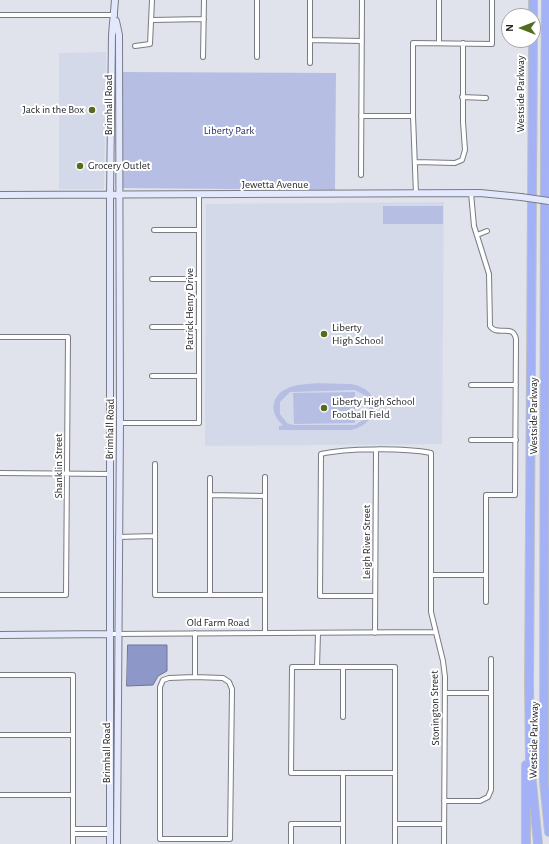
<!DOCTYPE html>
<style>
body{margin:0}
#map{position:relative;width:549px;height:844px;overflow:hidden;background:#e0e3ec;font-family:"Alegreya Sans",sans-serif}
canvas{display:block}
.north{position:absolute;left:501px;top:8px;width:40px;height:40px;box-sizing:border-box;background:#fff;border:1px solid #a5a5a7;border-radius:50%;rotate:270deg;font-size:11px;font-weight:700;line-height:16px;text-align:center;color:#1e1f23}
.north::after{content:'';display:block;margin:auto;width:14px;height:18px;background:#546c1c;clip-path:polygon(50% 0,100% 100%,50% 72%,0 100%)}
</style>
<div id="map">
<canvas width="549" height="844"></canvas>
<div class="north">N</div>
</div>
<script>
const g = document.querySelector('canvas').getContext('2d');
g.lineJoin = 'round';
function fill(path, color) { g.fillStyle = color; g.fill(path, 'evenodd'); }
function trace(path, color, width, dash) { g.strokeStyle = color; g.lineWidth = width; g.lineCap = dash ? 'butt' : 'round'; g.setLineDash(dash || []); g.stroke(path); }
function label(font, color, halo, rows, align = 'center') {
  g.font = font + ' "Alegreya Sans",sans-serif'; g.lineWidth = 4; g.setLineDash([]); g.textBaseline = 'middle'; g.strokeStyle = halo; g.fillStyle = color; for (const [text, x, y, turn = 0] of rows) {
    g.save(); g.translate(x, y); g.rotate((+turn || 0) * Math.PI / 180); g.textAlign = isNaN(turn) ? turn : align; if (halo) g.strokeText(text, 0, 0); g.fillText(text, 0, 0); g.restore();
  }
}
fill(new Path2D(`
 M106 52 104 189H59V53Z
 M444 202 442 444 205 446 206 204Z`), '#d4d9e9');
fill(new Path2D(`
 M123 72 336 73 335 190 122 188Z
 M383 206H443V224H383Z
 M351 384C383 389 382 423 351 430H279V426L283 425C276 419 272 412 274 403 280 377 330 384 351 384ZM355 390 366 396 370 407 366 418 355 425H293L287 423 280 414V402L290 392Z
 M355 392V423L294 424 293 393Z`), '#b6bfe3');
const water = new Path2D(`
 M128 645H167V671L158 676 153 685 127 686Z`);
fill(water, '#8d98c8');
trace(water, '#6c7496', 1);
const street = new Path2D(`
 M0 15H115
 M152 20 204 19
 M310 40 362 41
 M439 43V0
 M135 46 150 44 152 0
 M203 57 204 0
 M257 57V0
 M310 63V0
 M462 97 486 98
 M361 116H413
 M416 162 455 163 462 160 465 150 463 122V43
 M361 175 362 0
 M471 193 474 226 489 274 490 326C497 337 513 323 516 339L515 495H486V602
 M416 194 413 116V43L492 44V0
 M154 230H199
 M477 235 487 231
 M152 279H199
 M152 327H199
 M0 337H68L66 595H0
 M152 376H199
 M471 385H516
 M120 423H199V195
 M471 440H516
 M155 464V595H265
 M0 473 110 474
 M210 495 265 496
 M118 537 155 536
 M431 575H486
 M210 595V478
 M375 596H320L321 454C346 448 405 448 431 453V612L443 661 445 677 444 844
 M265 633V477
 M375 633 376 451
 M109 634 436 632
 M317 667 318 633
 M0 675H73V844
 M195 677 223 678 229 682 232 689 230 839H160V687L163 680 169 678Z
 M195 677V633
 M445 693H491
 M343 717V667
 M0 735H73
 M0 795H73
 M444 801H480L488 797 491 790V659
 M395 824H444
 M73 829H110
 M73 834H110
 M291 844V824H343
 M343 844V773
 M395 844V667H292L291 773H395`);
const secondary = new Path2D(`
 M116 21 119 35 120 423 117 844
 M0 195 480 193 521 197
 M0 635 109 634
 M110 844V196L112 35 115 0`);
const highway = new Path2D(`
 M546 0 545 120 544 782 549 832
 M533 16V0
 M533 40 529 684 530 762 538 844
 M526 844V765`);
trace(street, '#7a7c85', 6);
trace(secondary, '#7a7c85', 8);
trace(highway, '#c0c0c1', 10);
trace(street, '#fff', 4);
trace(secondary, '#e3e8fd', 6);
trace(highway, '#a3b2f7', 8);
const secondaryBridge = new Path2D(`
 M521 197 549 201`);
trace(secondaryBridge, '#7a7c85', 8, []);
trace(secondaryBridge, '#e3e8fd', 6);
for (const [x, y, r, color] of [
 [92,110,4,"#546c1c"],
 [80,166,4,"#546c1c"],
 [324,334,4,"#546c1c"],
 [324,408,4,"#546c1c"]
]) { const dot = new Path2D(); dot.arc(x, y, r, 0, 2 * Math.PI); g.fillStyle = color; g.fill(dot); trace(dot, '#fff', 1.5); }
label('11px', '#1e1f23', '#fff', [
 ["Westside Parkway",521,94,-90],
 ["Brimhall Road",109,105,-90],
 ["Jewetta Avenue",275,185],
 ["Patrick Henry Drive",190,309,-90],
 ["Westside Parkway",534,416,-90],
 ["Brimhall Road",110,429,-89],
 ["Shanklin Street",59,466,-90],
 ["Leigh River Street",367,542,-90],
 ["Old Farm Road",218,623],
 ["Stonington Street",435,708,-91],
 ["Westside Parkway",534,740,-89],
 ["Brimhall Road",107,753,-90]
]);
label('11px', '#1e1f23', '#fff', [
 ["Jack in the Box",84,110,"right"],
 ["Grocery Outlet",88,166],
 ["Liberty",332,328],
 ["High School",332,341],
 ["Liberty High School",332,402],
 ["Football Field",332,415]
], 'left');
label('11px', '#272e69', '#fff', [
 ["Liberty Park",229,131]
]);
</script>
